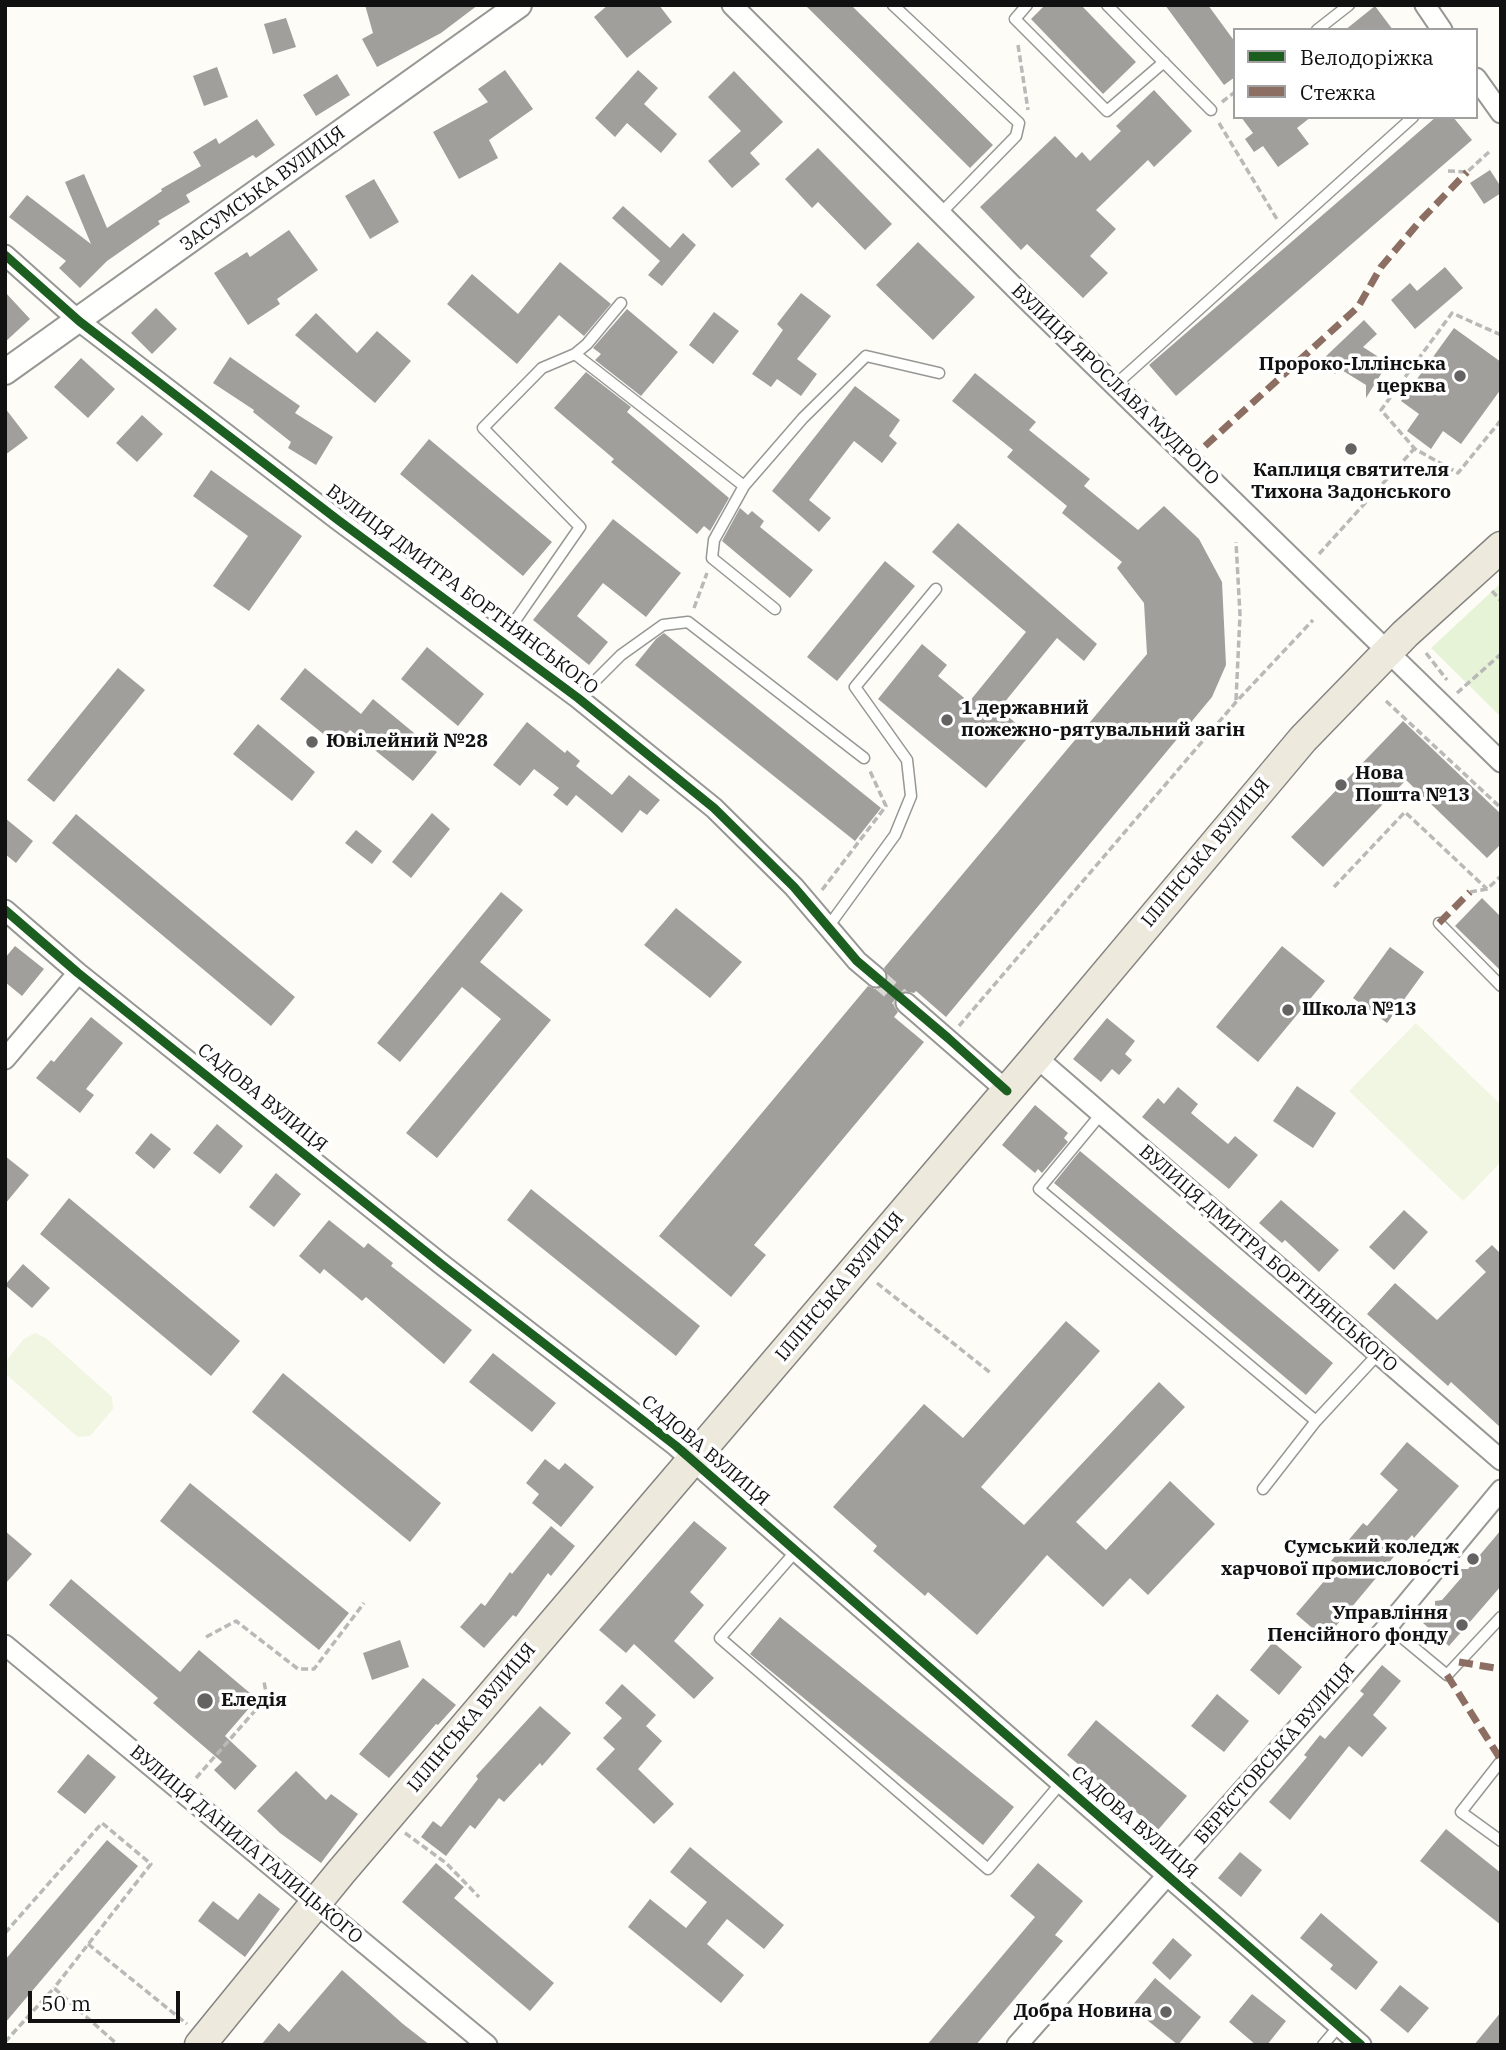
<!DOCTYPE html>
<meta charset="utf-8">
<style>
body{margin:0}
#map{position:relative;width:1506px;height:2050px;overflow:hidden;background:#fdfcf7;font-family:"IBM Plex Serif",serif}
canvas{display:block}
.frame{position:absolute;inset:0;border:7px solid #111;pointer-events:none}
.legend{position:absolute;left:1233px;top:28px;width:245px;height:91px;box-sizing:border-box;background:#fff;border:2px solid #a0a0a0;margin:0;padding:9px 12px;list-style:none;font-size:21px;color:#111}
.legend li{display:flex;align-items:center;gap:14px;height:35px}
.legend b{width:35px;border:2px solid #a0a0a0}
.scale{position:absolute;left:28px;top:1991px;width:152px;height:32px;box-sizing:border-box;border:4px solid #111;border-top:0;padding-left:9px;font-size:21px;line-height:24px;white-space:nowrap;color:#111;-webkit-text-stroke:5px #fff;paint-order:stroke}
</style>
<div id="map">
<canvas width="1506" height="2050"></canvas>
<div class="frame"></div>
<ul class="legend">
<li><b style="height:9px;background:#1b5e20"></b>Велодоріжка</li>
<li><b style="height:9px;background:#8d6e63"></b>Стежка</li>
</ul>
<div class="scale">50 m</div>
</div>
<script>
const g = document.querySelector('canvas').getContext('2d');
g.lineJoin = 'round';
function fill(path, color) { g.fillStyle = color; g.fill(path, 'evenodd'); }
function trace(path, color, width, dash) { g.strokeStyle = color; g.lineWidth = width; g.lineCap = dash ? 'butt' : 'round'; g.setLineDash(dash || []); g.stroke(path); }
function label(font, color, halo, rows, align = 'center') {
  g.font = font + ' "IBM Plex Serif",serif'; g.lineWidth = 7; g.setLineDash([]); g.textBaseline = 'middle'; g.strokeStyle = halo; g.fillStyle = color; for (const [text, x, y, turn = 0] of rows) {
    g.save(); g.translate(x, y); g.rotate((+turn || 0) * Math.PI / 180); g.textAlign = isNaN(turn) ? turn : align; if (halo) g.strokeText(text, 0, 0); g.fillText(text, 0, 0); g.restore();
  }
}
fill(new Path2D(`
 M1501 583V717L1431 648Z`), '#e7f3d7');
fill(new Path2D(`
 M1416 1023 1501 1105V1162L1463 1201 1349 1091Z
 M35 1333 46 1338 112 1397 113 1409 90 1436 78 1437 73 1433 6 1374 5 1362 24 1339Z`), '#f0f6e1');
fill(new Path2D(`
 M365 5H478L441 33 377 67 362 39 373 33Z
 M608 5H659L672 22 627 58 594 17Z
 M805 5H851L993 145 970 168Z
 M1045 5H1081L1136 62 1103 94 1031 19Z
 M1165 5H1208L1235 42V77L1224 85Z
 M1375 6 1393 30H1345Z
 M286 18 296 47 273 54 264 24Z
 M217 67 228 97 204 106 193 76Z
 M505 70 533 109 489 140 498 158 459 179 433 132 488 102 478 89Z
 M638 70 658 88 644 104 677 134 661 153 627 123 615 137 595 118Z
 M734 71 783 122 750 153 760 164 732 188 708 161 741 131 708 97Z
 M337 74 350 95 316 116 303 95Z
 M1154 90 1192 131 1154 167 1148 160 1096 210 1116 229 1090 256 1108 273 1083 298 1027 244 1021 250 980 207 1055 136 1076 158 1082 152 1090 161 1121 131 1116 126Z
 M1241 117H1311L1297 128 1309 144 1278 167 1263 146 1254 152 1245 139 1253 133Z
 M1436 117H1453L1472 140 1176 396 1149 365Z
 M257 119 275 145 256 158 253 155 186 195 190 202 158 221 160 224 107 261 80 288 59 268 66 261 9 217 27 195 91 244 65 182 84 174 107 228 162 191 161 189 201 166 193 152 216 138 219 144Z
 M818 148 892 224 865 250 818 202 812 208 785 179Z
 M1490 170 1501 187V193L1484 204 1470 183Z
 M374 179 399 222 370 239 345 196Z
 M623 206 670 248 683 233 696 245 662 286 648 275 660 261 612 218Z
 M289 230 318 270 277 299 280 304 248 325 214 273 247 252 250 257Z
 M918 242 975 297 933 340 876 285Z
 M560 262 611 304 584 336 559 315 517 364 447 304 472 274 518 314Z
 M1445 267 1463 288 1415 329 1391 300 1410 283 1417 291Z
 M5 292 30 319 5 342Z
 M801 293 831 316 797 359 817 374 801 396 777 379 771 387 752 374 783 330 777 324Z
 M156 308 177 329 152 354 131 333Z
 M627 309 678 352 641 396 595 360 601 354 593 348Z
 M714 312 739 331 713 364 689 345Z
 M316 313 357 353 377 331 411 361 375 403 295 335Z
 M1364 320 1377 334 1363 347 1388 363 1366 398V385L1340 369 1335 374 1322 360Z
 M1454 328 1501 362V389L1461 444 1443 431 1431 449 1407 431 1419 414 1401 401Z
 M230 357 300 406 295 413 333 437 316 465 288 448 291 442 253 412 254 410 213 383Z
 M81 358 115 389 88 418 54 387Z
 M586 372 631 407 627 412 633 417 729 498 710 531 704 526 697 534 611 462 614 459 554 408Z
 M975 373 1036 422 1029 430 1090 479 1084 486 1138 530 1164 506 1199 539 1222 582 1226 665 1212 697 946 1017 916 991 914 993 903 991 896 996 894 1006 898 1012 894 1017 924 1042 754 1245 766 1255 731 1297 659 1236 868 986 875 989 885 985 888 978 884 968 1147 654 1144 603 1117 568 1122 562 1062 513 1067 506 1007 457 1013 450 952 401Z
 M855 386 900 420 889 436 897 443 882 463 854 441 809 500 831 518 819 532 772 491Z
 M5 408 28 438 5 455Z
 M142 415 163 434 137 462 116 443Z
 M429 439 552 542 523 576 400 474Z
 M211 470 302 536 249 611 213 586 248 536 193 496Z
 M740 508 748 515 752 511 764 521 760 527 813 570 790 598 722 541Z
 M613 519 681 573 646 617 603 583 577 616 608 642 589 665 533 620Z
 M958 523 1097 644 1084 661 1057 638 999 709 1030 735 986 788 878 699 922 644 947 665 938 676 969 702 1026 632 932 552Z
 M885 561 915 586 837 681 807 657Z
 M664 633 881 808 855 841 635 665 656 639Z
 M427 647 484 694 458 726 401 679Z
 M118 668 145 690 54 802 27 780Z
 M305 668 361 714 373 699 437 752 413 781 350 730 337 745 280 699Z
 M1403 721 1501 814V844L1487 858 1406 780 1323 867 1291 837Z
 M527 722 565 753 567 750 580 761 576 766 612 795 629 775 660 800 647 815 640 810 622 833 576 795 567 806 553 795 559 788 534 769 520 786 493 765Z
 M258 724 315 772 292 801 233 754Z
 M432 813 450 829 411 878 392 862Z
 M76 814 295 997 271 1026 52 843Z
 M5 818 33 841 16 863 5 854Z
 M356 830 382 851 372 864 345 843Z
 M501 892 523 910 480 962 551 1020 437 1158 406 1133 501 1019 462 987 400 1062 377 1043Z
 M1482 898 1501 917V971L1455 926Z
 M676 908 742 962 710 998 644 945Z
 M15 946 44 969 22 996 5 982V958Z
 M1282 946 1325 981 1258 1062 1216 1027Z
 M1390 947 1424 972 1387 1023 1353 998Z
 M91 1017 123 1043 86 1089 94 1095 80 1113 36 1078 51 1060 54 1062Z
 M1107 1018 1135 1041 1125 1054 1132 1060 1119 1075 1112 1069 1101 1082 1073 1059Z
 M1297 1086 1336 1113 1313 1148 1273 1121Z
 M1178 1087 1198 1104 1191 1113 1228 1144 1235 1136 1258 1155 1229 1189 1142 1117 1158 1098 1164 1104Z
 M1035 1105 1068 1133 1064 1138 1068 1142 1042 1173 1038 1169 1035 1173 1002 1145Z
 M217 1124 243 1146 220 1174 193 1153Z
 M151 1133 171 1149 154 1169 135 1153Z
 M1080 1151 1333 1363 1306 1395 1054 1183Z
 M5 1156 29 1175 5 1204Z
 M276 1173 301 1194 274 1227 249 1207Z
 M531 1189 700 1326 676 1356 507 1220Z
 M69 1198 240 1341 211 1376 40 1234Z
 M1281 1200 1339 1250 1319 1272 1285 1240 1282 1243 1259 1223Z
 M1404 1210 1428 1232 1394 1270 1369 1247Z
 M329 1220 364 1248 368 1243 393 1263 391 1266 472 1330 444 1364 366 1297 362 1301 324 1269 320 1274 299 1256Z
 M1492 1245 1501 1254V1428L1451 1382 1448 1386 1367 1314 1395 1283 1437 1320 1486 1272 1475 1261Z
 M23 1264 50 1288 32 1308 5 1285Z
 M1066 1321 1100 1351 981 1487 1024 1525 1159 1382 1185 1407 1076 1522 1106 1550 1170 1481 1215 1524 1148 1595 1130 1578 1103 1607 1047 1555 977 1635 928 1592 925 1596 873 1551 877 1546 833 1507 924 1404 963 1438Z
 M493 1353 556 1403 532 1432 469 1382Z
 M283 1373 441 1503 410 1542 252 1412Z
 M1407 1442 1459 1486 1414 1538 1412 1535 1325 1639 1296 1614 1337 1566 1331 1561 1363 1523 1367 1526 1398 1490 1380 1474Z
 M545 1459 559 1470 565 1463 594 1487 561 1527 532 1503 539 1494 526 1483Z
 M190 1483 349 1613 319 1650 160 1521Z
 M694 1521 727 1548 690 1592 704 1605 674 1641 714 1678 694 1699 634 1644 626 1653 599 1630Z
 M551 1526 575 1546 551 1576 548 1573 516 1617 513 1615 484 1648 460 1627 481 1603 485 1606 510 1572 512 1574Z
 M1501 1530V1586L1449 1646 1423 1623 1435 1608V1601L1442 1600 1462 1577 1461 1569H1468Z
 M5 1531 32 1554 5 1584Z
 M71 1579 180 1672 199 1650 257 1699 225 1736 257 1766 235 1790 214 1770 222 1762 153 1703 158 1698 49 1605Z
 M780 1617 1014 1807 983 1845 750 1654Z
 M400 1640 409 1667 372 1680 363 1653Z
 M1273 1642 1302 1667 1279 1695 1250 1670Z
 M1382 1665 1401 1681 1373 1715 1387 1728 1362 1757 1349 1746 1290 1820 1269 1802 1307 1757 1304 1755 1320 1735 1325 1739 1364 1694 1360 1691Z
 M423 1678 456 1705 438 1725 436 1724 389 1778 359 1754Z
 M622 1684 656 1715 646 1726 662 1741 638 1769 674 1804 654 1824 596 1769 615 1749 603 1738 622 1718 605 1703Z
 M1217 1694 1249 1721 1224 1752 1191 1726Z
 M540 1706 571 1733 542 1766 540 1763 504 1802 499 1798 475 1829 470 1825 446 1856 421 1837 433 1821 441 1827 478 1779 476 1776Z
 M1096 1720 1187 1796 1158 1830 1067 1755Z
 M88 1754 116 1777 85 1814 57 1792Z
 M296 1771 326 1800 331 1794 358 1814 321 1863 280 1833 257 1811Z
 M1446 1829 1501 1873V1925L1420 1861Z
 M107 1840 138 1866 5 2023V1960Z
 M690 1847 784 1925 764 1949 727 1919 707 1944 744 1975 721 2003 628 1927 650 1899 686 1928 707 1902 670 1872Z
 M1240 1852 1262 1870 1241 1897 1218 1878Z
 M436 1863 464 1887 454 1898 554 1983 530 2011 402 1902Z
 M1038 1863 1083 1901 1055 1935 1063 1941 976 2045H927L1035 1917 1010 1896Z
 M259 1893 280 1909 245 1957 198 1921 213 1901 238 1920Z
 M1321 1913 1378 1962 1356 1990 1330 1969 1333 1965 1300 1938Z
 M1173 1938 1192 1955 1170 1980 1152 1963Z
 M342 1970 403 2024 430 2045H261L279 2023 289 2032Z
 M1155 1978 1201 2017 1178 2045 1131 2007Z
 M1400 1985 1429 2008 1408 2033 1380 2010Z
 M1252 1994 1286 2021 1267 2045H1256L1229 2022Z
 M1501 2012V2045H1474Z`), '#a19f9c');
trace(new Path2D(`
 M876 977 906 1003`), '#dad9d4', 19, [19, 10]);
const service = new Path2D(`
 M893 5 1019 123 1016 136 940 214
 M1027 5 1015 19 1107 111 1164 62
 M1107 5 1211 110
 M1317 30 1349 5
 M575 354 744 486 803 418 866 356 939 373
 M1115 385 1413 117
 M744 486 714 540 712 558 775 609
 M501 641 580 527 483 428 542 368 575 354 587 344 621 303
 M578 698 621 655 663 625 688 622 864 758
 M1439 923 1501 986
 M828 927 895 835 911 796 907 760 855 687 936 589
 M1101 1114 1039 1189 1316 1421 1378 1354
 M1263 1489 1316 1421
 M796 1551 720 1638 988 1869 1061 1783
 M1388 1626 1447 1675 1501 1617
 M1501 1761 1461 1812 1501 1841
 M1323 2045 1339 2026`);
const minor = new Path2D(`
 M732 5 1024 297 1501 762
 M1425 5 1442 30
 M1476 78 1501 113
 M5 255 79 321 338 520 578 698 714 808 794 887 857 961 876 977
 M5 910 78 973 440 1263 676 1446 1361 2045
 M906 1003 1007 1091
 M1036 1057 1501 1460
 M5 1059 78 973
 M5 1645 487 2045
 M1017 2045 1388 1626 1501 1490`);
const tertiary = new Path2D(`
 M5 372 519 5`);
const primary = new Path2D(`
 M200 2045 341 1872 1036 1057 1303 739 1405 634 1501 547`);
trace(service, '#979795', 13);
trace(minor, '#979795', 23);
trace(tertiary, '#979795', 28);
trace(primary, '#858482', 33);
trace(new Path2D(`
 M1018 45 1028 110
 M1222 102 1235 92
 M1219 123 1278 221
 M1448 171 1467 172 1489 152
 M1501 335 1452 313 1381 410 1415 449 1458 473 1501 420
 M1319 554 1414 449
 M1492 591 1501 601
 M694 608 707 573
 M1426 653 1447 680
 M1457 693 1501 654
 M1236 700 1240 615 1236 542
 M1386 701 1501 808
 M1334 887 1405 812 1487 889
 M822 890 886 806 869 769
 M1470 892 1487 889 1501 876
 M959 1026 1236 702 1313 620
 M877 1283 992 1374
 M206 1637 236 1621 298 1669H314L364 1603
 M196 1778 267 1697 264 1682
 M405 1833 446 1863 479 1897
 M5 1933 102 1823 151 1864 54 1988
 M88 1944 187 2024
 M5 2042 54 1988 118 2045`), '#b9b9b8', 3.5, [7, 3.5]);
trace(service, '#fffffe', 10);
trace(minor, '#fffffe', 19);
trace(tertiary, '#fffffe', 24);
trace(primary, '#ede9dc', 30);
trace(new Path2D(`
 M1205 446 1358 307 1381 267 1420 221 1467 172
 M1439 923 1470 892
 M1459 1662 1501 1669
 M1447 1675 1501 1760`), '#8d6e63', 7, [14, 7]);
trace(new Path2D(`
 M5 255 79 321 338 520 578 698 714 808 794 887 857 961 948 1038 1007 1091
 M5 910 78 973 440 1263 676 1446 1361 2045`), '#1b5e20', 9);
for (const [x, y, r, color] of [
 [1460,376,7,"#646362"],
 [1351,449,7,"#646362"],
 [947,720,7,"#646362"],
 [312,742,7,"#646362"],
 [1341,785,7,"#646362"],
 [1288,1010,7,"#646362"],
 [1473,1559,7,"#646362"],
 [1462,1625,7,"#646362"],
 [205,1701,9,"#646362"],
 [1166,2012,7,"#646362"]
]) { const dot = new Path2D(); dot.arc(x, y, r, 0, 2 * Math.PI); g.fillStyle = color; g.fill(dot); trace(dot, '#fff', 2.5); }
label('19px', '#111', '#fff', [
 ["ЗАСУМСЬКА ВУЛИЦЯ",263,189,-36],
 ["ВУЛИЦЯ ЯРОСЛАВА МУДРОГО",1115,385,44],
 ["ВУЛИЦЯ ДМИТРА БОРТНЯНСЬКОГО",462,590,37],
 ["ІЛЛІНСЬКА ВУЛИЦЯ",1206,853,-50],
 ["САДОВА ВУЛИЦЯ",262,1098,39],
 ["ВУЛИЦЯ ДМИТРА БОРТНЯНСЬКОГО",1268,1259,41],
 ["ІЛЛІНСЬКА ВУЛИЦЯ",840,1287,-50],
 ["САДОВА ВУЛИЦЯ",705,1451,40],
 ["ІЛЛІНСЬКА ВУЛИЦЯ",472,1718,-50],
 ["БЕРЕСТОВСЬКА ВУЛИЦЯ",1275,1754,-49],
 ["САДОВА ВУЛИЦЯ",1134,1823,41],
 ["ВУЛИЦЯ ДАНИЛА ГАЛИЦЬКОГО",246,1845,40]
]);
label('bold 19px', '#111', '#fff', [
 ["Пророко-Іллінська",1446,365,"right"],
 ["церква",1446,387,"right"],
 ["Каплиця святителя",1351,471,"center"],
 ["Тихона Задонського",1351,493,"center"],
 ["1 державний",961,709],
 ["пожежно-рятувальний загін",961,731],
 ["Ювілейний №28",326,742],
 ["Нова",1355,774],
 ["Пошта №13",1355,796],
 ["Школа №13",1302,1010],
 ["Сумський коледж",1459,1548,"right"],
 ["харчової промисловості",1459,1570,"right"],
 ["Управління",1448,1614,"right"],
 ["Пенсійного фонду",1448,1636,"right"],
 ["Еледія",221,1701],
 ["Добра Новина",1152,2012,"right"]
], 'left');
</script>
